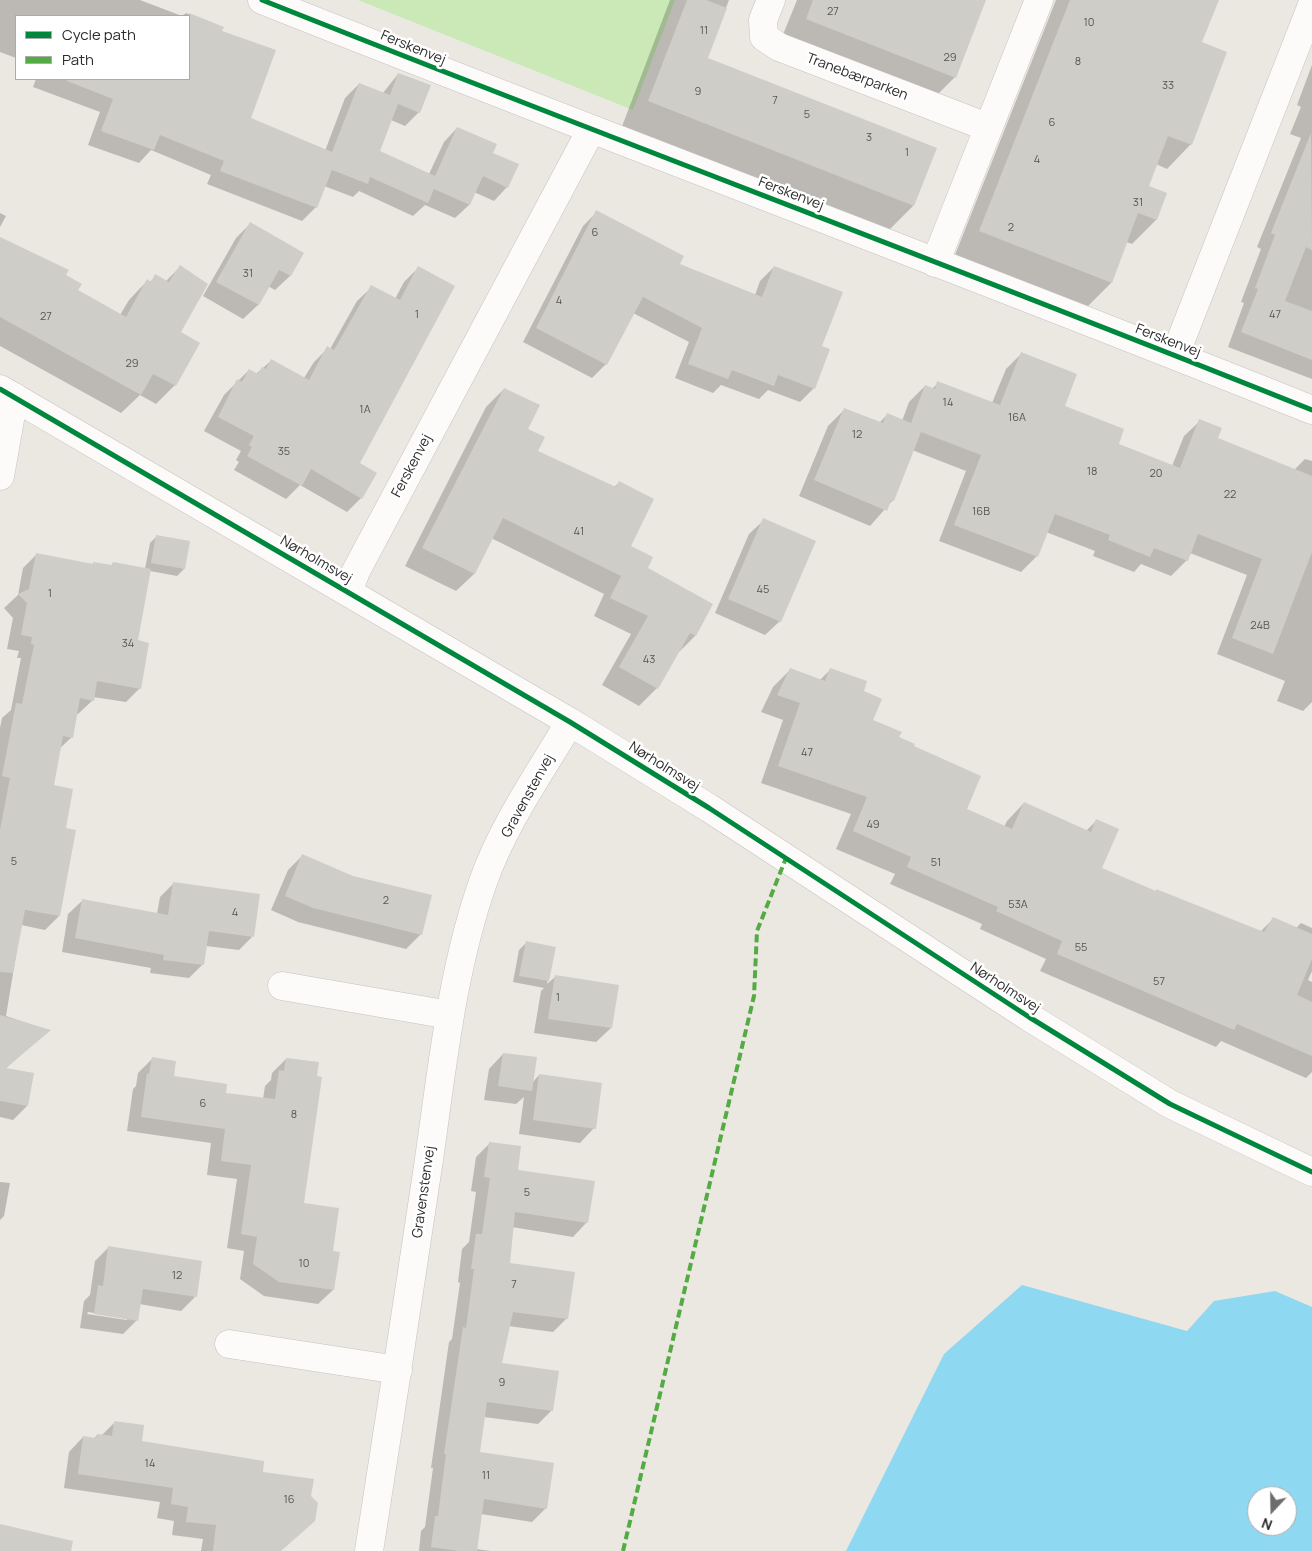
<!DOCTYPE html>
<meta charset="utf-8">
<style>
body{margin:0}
#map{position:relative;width:1312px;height:1551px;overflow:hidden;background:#ebe7e1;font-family:Manrope,sans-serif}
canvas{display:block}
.legend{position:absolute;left:15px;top:15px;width:175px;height:65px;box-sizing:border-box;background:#fff;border:1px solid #ababab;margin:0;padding:6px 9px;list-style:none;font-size:15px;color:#2c2c2c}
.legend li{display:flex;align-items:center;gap:10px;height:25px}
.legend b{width:25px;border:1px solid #ababab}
.north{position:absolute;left:1247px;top:1486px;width:50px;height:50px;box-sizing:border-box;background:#fff;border:1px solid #ababab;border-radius:50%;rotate:201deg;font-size:14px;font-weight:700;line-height:20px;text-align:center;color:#2c2c2c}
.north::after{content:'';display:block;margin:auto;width:18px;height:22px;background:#6f6d6b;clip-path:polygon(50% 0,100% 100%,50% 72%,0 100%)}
</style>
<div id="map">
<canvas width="1312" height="1551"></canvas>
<ul class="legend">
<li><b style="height:6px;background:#00873e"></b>Cycle path</li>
<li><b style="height:6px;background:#54ab44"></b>Path</li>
</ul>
<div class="north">N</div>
</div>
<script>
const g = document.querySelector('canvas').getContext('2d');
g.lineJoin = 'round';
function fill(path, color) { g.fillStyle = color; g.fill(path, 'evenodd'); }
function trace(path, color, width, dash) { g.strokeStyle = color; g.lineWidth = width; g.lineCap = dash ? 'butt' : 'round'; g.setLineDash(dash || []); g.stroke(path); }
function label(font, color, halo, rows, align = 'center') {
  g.font = font + ' Manrope,sans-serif'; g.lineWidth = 5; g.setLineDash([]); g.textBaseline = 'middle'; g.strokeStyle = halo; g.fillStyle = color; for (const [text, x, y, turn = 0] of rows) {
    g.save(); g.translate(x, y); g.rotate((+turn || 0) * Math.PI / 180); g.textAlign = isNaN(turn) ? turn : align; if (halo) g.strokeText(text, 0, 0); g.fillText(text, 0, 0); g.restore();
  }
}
fill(new Path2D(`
 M358 0H675L633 110Z`), '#cbe9b7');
fill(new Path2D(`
 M1022 1285 1187 1331 1214 1301 1275 1291 1312 1307V1551H846L944 1354ZM1257 1496H1287V1526H1257Z`), '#8fd8f2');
fill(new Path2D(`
 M0 0H140L182 16H16V58L0 52Z
 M670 0H729L706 59 935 149 913 206 885 234 621 129Z
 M797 0H985L955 77 927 105 778 47Z
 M1056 0H1217L1201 42 1191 144 1167 169 1156 164 1147 186 1166 194 1156 220 1132 244 1126 242 1111 283 1087 307 955 255Z
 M186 13 222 28 220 31 249 119 325 151 345 98 359 84 383 93 398 74 419 112 405 126 391 120 379 152 429 174 444 142 457 128 492 153 507 187 494 201 474 192 469 205 455 218 425 205 413 216 359 191 353 197 324 186 316 207 302 221 207 184 211 175 151 150 139 163 88 145 100 112 33 87 36 79H189V16H182Z
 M1312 65V379L1228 347 1244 303 1241 302 1261 249 1257 247 1301 138 1290 134 1301 107 1297 105Z
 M597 212 678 265 755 295 760 281 774 267 821 347 814 388 800 402 768 390 759 399 721 385 713 393 675 378 689 342 633 313 606 364 592 378 523 342 583 226Z
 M0 213 6 216 0 227Z
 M250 224 302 253 290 276 275 290 268 286 258 305 243 319 203 296 236 238Z
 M0 238 65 276 76 291 120 315 129 300 147 281 150 282 156 276 165 282 180 267V333L198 343 175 385 156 404 140 395 121 413 0 346Z
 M418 268 359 463 361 498 347 512 300 485 286 499 234 470 239 462 236 460 241 451 204 431 224 395 249 370 256 374 272 360 304 378 314 362 328 348 330 349 357 301 372 287 395 299 404 282Z
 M1022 353 1063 407 1117 444 1172 466 1184 436 1200 421 1216 439 1294 470 1305 459 1312 461V702L1303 711 1277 701 1285 681 1217 654 1247 575 1190 553 1187 560 1171 576 1141 564 1134 572 1093 556 1095 551 1046 532 1037 556 1021 572 939 541 966 471 912 450 893 500 870 526 799 496 828 426 844 410 879 423 887 415 902 421 909 402 925 386 932 389 938 383 992 403 1006 369Z
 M504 389 537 452 614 487 619 483 629 547 646 569 711 605 695 636 677 654 657 688 639 706 602 685 631 634 594 616 604 594 491 538 474 574 456 591 405 566 486 407Z
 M764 520 780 621 765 635 715 613 749 534Z
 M157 536 184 569 177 576 150 571 137 641 140 688 126 702 93 697V700L78 714H76L72 737 59 749 52 786 64 829 75 831 59 916 45 930 21 925 6 1016 48 1030 5 1069 27 1106 13 1120 0 1117V728L2 718 11 710 21 658H17L19 651 7 649 13 618 4 608 18 595 23 568 37 554 92 565 111 566 113 563 145 569 150 543Z
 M790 670 820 680 830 670 862 692 872 721 913 747 965 810 1004 827 1007 821 1024 803 1086 831 1096 821 1101 869 1155 893 1260 932 1273 919 1296 928 1301 923 1312 928V971L1308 980 1312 982V1072L1306 1078 1221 1041 1216 1047 1040 971 1046 959 980 929 982 924 890 884 895 874 836 849 851 814 761 783 783 720 761 712 773 687Z
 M302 856 421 934 406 949 298 922 271 910 288 870Z
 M174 883 252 937 239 950 206 946 203 964 189 978 150 973 151 968 62 952 68 914 82 901 157 914 160 897Z
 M526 943 555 948 547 984 555 977 611 1028 596 1042 534 1033 541 991 544 988 513 982 519 950Z
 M503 1054 532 1083 539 1075 594 1128 580 1143 519 1134 524 1097 516 1104 484 1100 489 1069Z
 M152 1059 172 1078 225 1094 263 1099 265 1086 271 1080 272 1073 286 1059 302 1204 331 1252 333 1290 318 1304 264 1296 240 1279 244 1251 227 1248 237 1179 207 1175 211 1143 127 1131 133 1089 136 1086 138 1073Z
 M490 1143 516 1171 587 1222 573 1237 512 1227 509 1264 567 1318 553 1332 508 1326 501 1364 552 1410 538 1424 484 1417 478 1453 546 1508 532 1522 481 1514 476 1549 491 1551H419L421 1531 425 1527 433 1468H431L449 1342 452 1339 460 1283 458 1282 462 1249 469 1242 476 1192 471 1191 476 1157Z
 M0 1182 10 1183 4 1216 0 1220Z
 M109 1247 195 1297 181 1311 139 1304 137 1320 123 1334 80 1328 84 1301 90 1295 95 1261ZM88 1312 127 1318V1320L87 1314Z
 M115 1422 140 1442 261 1473 268 1551H201L203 1539 172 1535 174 1521 157 1518 160 1502 64 1488 69 1452 83 1437 94 1439 97 1435 101 1436Z`), '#0003');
fill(new Path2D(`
 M687 0H706L727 8 708 58 937 148 914 206 648 101Z
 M813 0H986L956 78 806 19Z
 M1070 0H1219L1202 42 1227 52 1192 145 1168 136 1149 186 1167 193 1157 220 1138 213 1112 283 979 231Z
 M189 13 224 27 222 31 276 50 251 118 332 152 359 83 390 95 398 73 431 85 420 113 398 104 380 151 435 176 457 127 497 144 493 153 519 164 508 188 483 176 470 205 434 189 428 203 370 177 368 184 332 170 317 208 220 171 224 161 160 135 154 150 101 131 113 99 67 81V79H189Z
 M1311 133 1312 250 1306 247 1285 301 1312 311V360L1241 332 1258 289 1255 288 1275 235 1271 233Z
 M596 210 684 256 680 264 762 297 774 266 843 292 822 346 830 349 815 389 778 375 774 386 732 370 728 379 688 364 702 328 643 297 607 365 536 328Z
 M250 222 304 253 291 276 279 270 259 305 216 282Z
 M0 237 69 270 66 275 82 284 78 290 126 317 147 279 151 282 155 274 169 282 180 265 208 284 181 332 200 343 176 386 153 374 141 395 0 317Z
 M418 266 455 286 360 463 377 473 362 499 311 469 302 486 247 456 252 447 249 445 254 436 218 417 237 379 242 382 249 369 258 374 262 367 266 369 271 359 309 380 327 346 334 350 371 285 400 300Z
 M1021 352 1077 374 1065 406 1124 429 1119 444 1180 468 1199 419 1222 428 1218 438 1312 476V552L1273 654 1232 638 1262 559 1198 534 1188 561 1154 548 1150 557 1108 540 1110 535 1055 514 1038 557 954 525 981 455 921 432 894 501 891 500 887 511 814 480 844 408 883 423 887 413 911 423 925 385 935 389 937 381 1000 405Z
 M504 388 540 405 528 429 545 437 538 451 616 487 619 481 654 499 631 546 653 557 648 568 713 604 696 636 690 633 658 689 619 667 648 616 610 598 621 576 503 518 475 574 422 548Z
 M763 518 816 541 781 622 728 599Z
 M156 535 190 541 185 569 151 563Z
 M36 553 93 564V562L112 565 113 562 151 569 138 640 149 643 141 689 97 681 94 701 80 698 73 738 63 736 54 785 73 789 66 828 76 830 60 916 25 910 13 973 0 972V830L10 778 2 776 16 703 22 704 34 645 31 644 32 637 21 635 27 603 18 594 29 589Z
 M790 668 825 681 830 668 867 681 864 691 882 699 873 720 902 732 899 737 915 744 914 746 981 776 967 809 1012 829 1024 802 1091 832 1096 819 1119 829 1102 868 1156 891V889L1264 932 1273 917 1312 934V959L1297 995 1312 1002V1056L1237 1024 1234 1030 1057 954 1062 941 996 911 998 907 907 867 911 857 853 831 867 797 778 766 800 703 777 695Z
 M302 854 353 876 432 895 422 935 313 908 285 896Z
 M173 882 260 894 254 937 209 931 204 965 163 960 164 955 75 938 82 899 168 915Z
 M526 941 556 947 549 981 519 976Z
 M555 975 619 985 612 1028 548 1019Z
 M0 1015 51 1030 6 1068 34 1073 28 1106 0 1101Z
 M503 1053 537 1057 532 1091 498 1086Z
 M152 1057 176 1061 174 1076 227 1084 226 1093 275 1099 279 1070 284 1071 286 1058 319 1062 317 1076 322 1077 304 1203 339 1208 333 1251 340 1252 334 1290 279 1282 253 1264 257 1237 241 1234 251 1165 221 1161 225 1129 141 1117 147 1073 149 1074Z
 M539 1074 602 1083 596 1129 533 1120Z
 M489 1142 521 1146 518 1170 595 1181 588 1223 515 1212 510 1263 575 1272 568 1319 513 1312 502 1363 559 1371 553 1411 487 1402 480 1452 554 1463 547 1509 484 1499 477 1551H459L431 1547 435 1516H438L446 1454H444L463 1327 466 1328 474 1269H471L476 1234H482L490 1178 484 1177Z
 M108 1246 202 1261 197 1297 143 1289 138 1321 94 1314 98 1285 103 1286Z
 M114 1421 144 1425 142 1441 264 1461 263 1472 314 1479 311 1496 318 1503 315 1521 281 1551H213L216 1525 186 1522 188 1507 171 1504 173 1488 78 1474 83 1436 96 1438 97 1434 112 1436Z
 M0 1524 73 1541 71 1551H0Z`), '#cfcdc8');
const minor = new Path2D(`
 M262 0C611 139 963 270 1312 410
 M771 0 763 20 764 37 779 47 987 127
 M935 263 1039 0
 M1175 355 1312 5
 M0 476 14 397
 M348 592 356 571 591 130
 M282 986 450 1015
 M229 1344 398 1370
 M369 1551C389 1423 409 1294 428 1166 442 1071 451 973 483 882 503 825 539 774 570 722`);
const tertiary = new Path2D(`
 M0 389 570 722 709 808 1029 1017 1170 1104 1312 1172`);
trace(minor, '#c4c3c3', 29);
trace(tertiary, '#c4c3c3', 29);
trace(minor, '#fcfbfa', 28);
trace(tertiary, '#fcfbfa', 28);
trace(new Path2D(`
 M623 1551 754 996 757 931 786 858`), '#54ab44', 4, [8, 4]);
trace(new Path2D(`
 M262 0C611 139 963 270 1312 410
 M0 389 570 722 709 808 1029 1017 1170 1104 1312 1172`), '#00873e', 5);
label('11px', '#565655', null, [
 ["27",833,12],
 ["10",1089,23],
 ["11",704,31],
 ["29",950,58],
 ["8",1078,62],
 ["33",1168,86],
 ["9",698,92],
 ["7",775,101],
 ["5",807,115],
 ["6",1052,123],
 ["3",869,138],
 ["1",907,153],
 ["4",1037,160],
 ["31",1138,203],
 ["2",1011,228],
 ["6",595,233],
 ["31",248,274],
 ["4",559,301],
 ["1",417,315],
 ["47",1275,315],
 ["27",46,317],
 ["29",132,364],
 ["14",948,403],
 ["1A",365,410],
 ["16A",1017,418],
 ["12",857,435],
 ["35",284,452],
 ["18",1092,472],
 ["20",1156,474],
 ["22",1230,495],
 ["16B",981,512],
 ["41",579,532],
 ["45",763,590],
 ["1",50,594],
 ["24B",1260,626],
 ["34",128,644],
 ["43",649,660],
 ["47",807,753],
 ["49",873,825],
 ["5",14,862],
 ["51",936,863],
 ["2",386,901],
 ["53A",1018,905],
 ["4",235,913],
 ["55",1081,948],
 ["57",1159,982],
 ["1",558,998],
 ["6",203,1104],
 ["8",294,1115],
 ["5",527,1193],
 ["10",304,1264],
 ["12",177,1276],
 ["7",514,1285],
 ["9",502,1383],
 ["14",150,1464],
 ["11",486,1476],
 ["16",289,1500]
]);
label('14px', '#2c2c2c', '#fff', [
 ["Ferskenvej",413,48,22],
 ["Tranebærparken",857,77,21],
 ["Ferskenvej",791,194,21],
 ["Ferskenvej",1168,341,21],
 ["Ferskenvej",412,466,-62],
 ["Nørholmsvej",316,560,30],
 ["Nørholmsvej",664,767,32],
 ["Gravenstenvej",528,796,-61],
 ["Nørholmsvej",1005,988,33],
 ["Gravenstenvej",424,1192,-82]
]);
</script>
